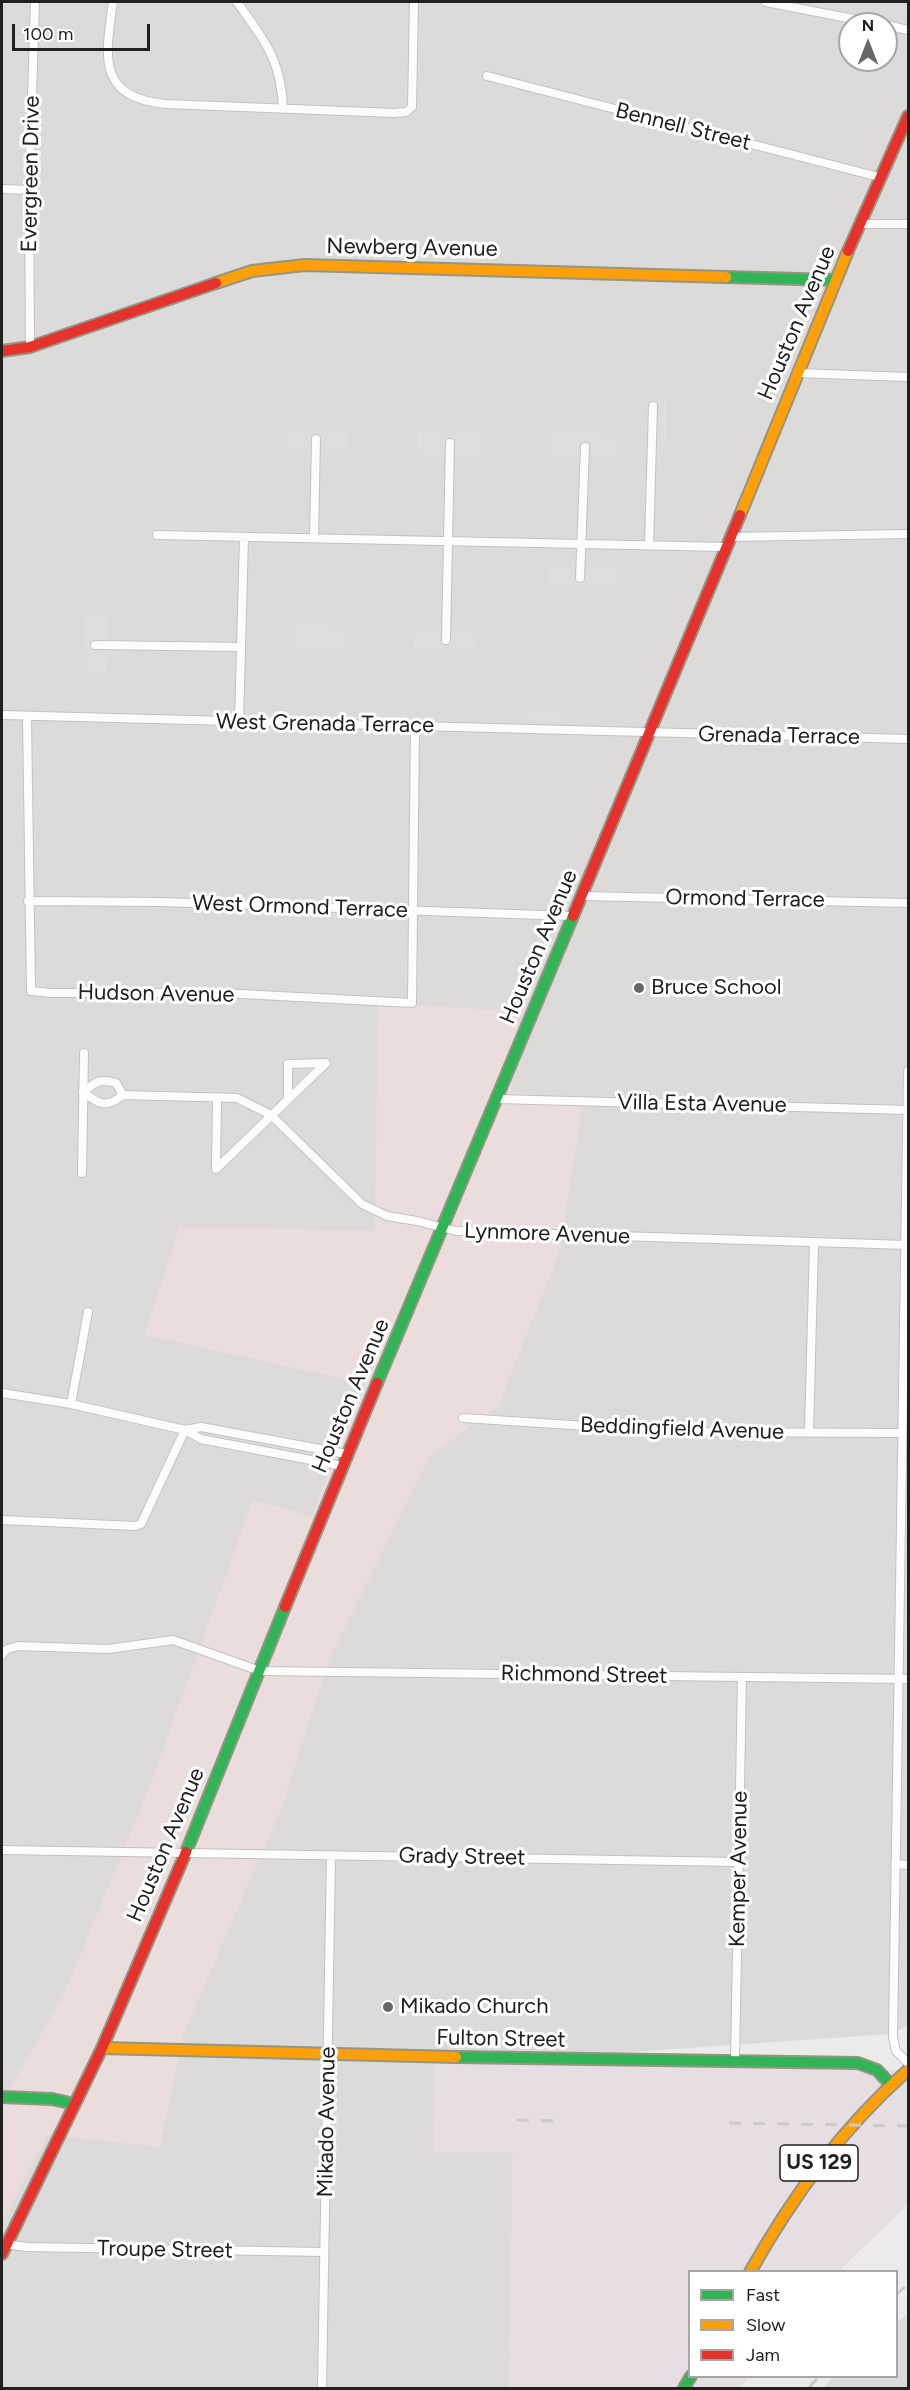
<!DOCTYPE html>
<style>
body{margin:0}
#map{position:relative;width:910px;height:2390px;overflow:hidden;background:#edebe9;font-family:Figtree,sans-serif}
canvas{display:block}
.frame{position:absolute;inset:0;border:3px solid #202020;pointer-events:none}
.legend{position:absolute;left:688px;top:2270px;width:210px;height:108px;box-sizing:border-box;background:#fff;border:2px solid #a6a6a6;margin:0;padding:8px 10px;list-style:none;font-size:18px;color:#202020}
.legend li{display:flex;align-items:center;gap:12px;height:30px}
.legend b{width:30px;border:2px solid #a6a6a6}
.north{position:absolute;left:838px;top:12px;width:60px;height:60px;box-sizing:border-box;background:#fff;border:2px solid #a6a6a6;border-radius:50%;rotate:0deg;font-size:16px;font-weight:700;line-height:24px;text-align:center;color:#202020}
.north::after{content:'';display:block;margin:auto;width:21px;height:27px;background:#686766;clip-path:polygon(50% 0,100% 100%,50% 72%,0 100%)}
.scale{position:absolute;left:12px;top:24px;width:138px;height:27px;box-sizing:border-box;border:3px solid #202020;border-top:0;padding-left:8px;font-size:18px;line-height:21px;white-space:nowrap;color:#202020;-webkit-text-stroke:4px #fff;paint-order:stroke}
</style>
<div id="map">
<canvas width="910" height="2390"></canvas>
<div class="frame"></div>
<ul class="legend">
<li><b style="height:8px;background:#30b455"></b>Fast</li>
<li><b style="height:8px;background:#ff9f0a"></b>Slow</li>
<li><b style="height:8px;background:#e5322d"></b>Jam</li>
</ul>
<div class="north">N</div>
<div class="scale">100 m</div>
</div>
<script>
const g = document.querySelector('canvas').getContext('2d');
g.lineJoin = 'round';
function fill(path, color) { g.fillStyle = color; g.fill(path, 'evenodd'); }
function trace(path, color, width, dash) { g.strokeStyle = color; g.lineWidth = width; g.lineCap = dash ? 'butt' : 'round'; g.setLineDash(dash || []); g.stroke(path); }
function label(font, color, halo, rows, align = 'center') {
  g.font = font + ' Figtree,sans-serif'; g.lineWidth = 6; g.setLineDash([]); g.textBaseline = 'middle'; g.strokeStyle = halo; g.fillStyle = color; for (const [text, x, y, turn = 0] of rows) {
    g.save(); g.translate(x, y); g.rotate((+turn || 0) * Math.PI / 180); g.textAlign = isNaN(turn) ? turn : align; if (halo) g.strokeText(text, 0, 0); g.fillText(text, 0, 0); g.restore();
  }
}
fill(new Path2D(`
 M2 2H908V2025L891 2034 514 2060 510 2388H2ZM850 24H886V60H850Z
 M908 2313V2388H823L833 2377 896 2376 897 2323Z`), '#dddbda');
fill(new Path2D(`
 M378 1003 519 1011 511 1091 582 1107 559 1253 498 1406 430 1456 328 1662 282 1807 183 2035 160 2147 48 2135 2 2222V2102L63 1996 148 1791 253 1500 311 1516 366 1384 145 1335 179 1227 375 1231Z`), '#eadddc');
fill(new Path2D(`
 M435 2058 908 2071V2204L839 2271 690 2272V2376L749 2377 740 2388H509L513 2152H434Z`), '#e6dee3');
fill(new Path2D(`
 M649 399H667L666 457H648Z
 M282 427 348 429V453L282 452Z
 M417 430 482 431V457L417 455Z
 M552 433 617 434 616 459 551 457Z
 M160 522 203 523V547L159 546Z
 M548 563 616 565V590L548 588Z
 M83 611H108L107 677 82 676Z
 M294 625 344 626 343 651 294 650Z
 M414 628 478 629 477 654 413 652Z
 M526 712H558L568 722H532Z`), '#dedddc');
const street = new Path2D(`
 M113 2C106 53 95 98 166 104L394 113 406 112 412 107 414 2
 M237 2C264 40 281 59 283 108
 M766 2 879 24
 M886 25 908 30
 M487 76 879 177
 M2 189 29 190
 M861 224H908
 M30 347 29 190 35 2
 M797 373 908 377
 M157 535 726 547
 M730 537 908 534
 M314 538 316 439
 M649 545 653 406
 M580 578 585 447
 M446 640 450 443
 M95 645 241 647
 M2 715 908 739
 M27 717 31 991 51 993H222L412 1003 415 726
 M239 722 244 538
 M582 896 908 903
 M28 901 161 902 573 916
 M908 1071 893 2037 896 2051 908 2063
 M123 1095 116 1083C101 1078 95 1082 83 1092 99 1104 106 1109 123 1095L237 1098 271 1115 362 1204 387 1216 417 1221 456 1231 908 1245
 M217 1098 216 1169 326 1063 288 1064V1100
 M496 1099 908 1110
 M82 1173 84 1053
 M2 1393 71 1404 185 1430 201 1439 342 1466
 M71 1404 88 1312
 M463 1418 681 1432 901 1433
 M185 1430 201 1427 347 1454
 M809 1432 814 1243
 M2 1520 135 1526 141 1524 185 1430
 M2 1655 7 1649 18 1646 108 1649 173 1640 260 1671 908 1679
 M2 1850 739 1862
 M895 1864 908 1865
 M735 2062 742 1677
 M6 2244 27 2247 324 2252
 M322 2388 331 1855`);
const fast = new Path2D(`
 M726 277 835 280
 M377 1383 573 916
 M186 1852 285 1607
 M456 2057 858 2063 877 2070 891 2085
 M2 2097 52 2099 74 2104
 M684 2388 691 2376`);
const slow = new Path2D(`
 M216 283 252 271 305 265 726 277
 M740 515 848 251
 M102 2048 456 2057
 M750 2272C793 2196 842 2128 908 2070`);
const jam = new Path2D(`
 M848 251 908 116
 M2 351 30 347 216 283
 M573 916 740 515
 M285 1607 377 1383
 M2 2254 102 2048 186 1852`);
trace(street, '#c3c2c1', 10);
trace(fast, '#949582', 14);
trace(slow, '#949582', 14);
trace(jam, '#949582', 14);
trace(street, '#fcfcfc', 8);
trace(fast, '#30b455', 10);
trace(slow, '#ff9f0a', 10);
trace(jam, '#e5322d', 10);
trace(new Path2D(`
 M517 2120 560 2121
 M729 2123 908 2126
 M896 2295 908 2284
 M809 2388 819 2376`), '#cbcbca', 3, [12, 12]);
for (const [x, y, r, color] of [
 [639,988,6,"#686766"],
 [388,2007,6,"#686766"]
]) { const dot = new Path2D(); dot.arc(x, y, r, 0, 2 * Math.PI); g.fillStyle = color; g.fill(dot); trace(dot, '#fff', 2); }
for (const [x, y, w] of [
 [819,2163,78]
]) { const box = new Path2D(); box.roundRect(x - w / 2, y - 18, w, 36, 4.5); g.fillStyle = '#fff'; g.fill(box); trace(box, '#202020', 1.5); }
label('bold 21px', '#202020', null, [
 ["US 129",819,2163]
]);
label('22px', '#202020', '#fff', [
 ["Bennell Street",683,127,14],
 ["Evergreen Drive",31,174,-89],
 ["Newberg Avenue",412,248,1],
 ["Houston Avenue",797,323,-67],
 ["West Grenada Terrace",325,724,1],
 ["Grenada Terrace",779,736,1],
 ["Ormond Terrace",745,899,1],
 ["West Ormond Terrace",300,907,2],
 ["Houston Avenue",539,947,-67],
 ["Hudson Avenue",156,994,1],
 ["Villa Esta Avenue",702,1104,1],
 ["Lynmore Avenue",547,1234,2],
 ["Houston Avenue",351,1396,-67],
 ["Beddingfield Avenue",682,1429,2],
 ["Richmond Street",584,1675,1],
 ["Houston Avenue",166,1845,-67],
 ["Grady Street",462,1857,1],
 ["Kemper Avenue",739,1869,-89],
 ["Fulton Street",501,2039,1],
 ["Mikado Avenue",327,2122,-89],
 ["Troupe Street",165,2250,1]
]);
label('22px', '#202020', '#fff', [
 ["Bruce School",651,988],
 ["Mikado Church",400,2007]
], 'left');
</script>
